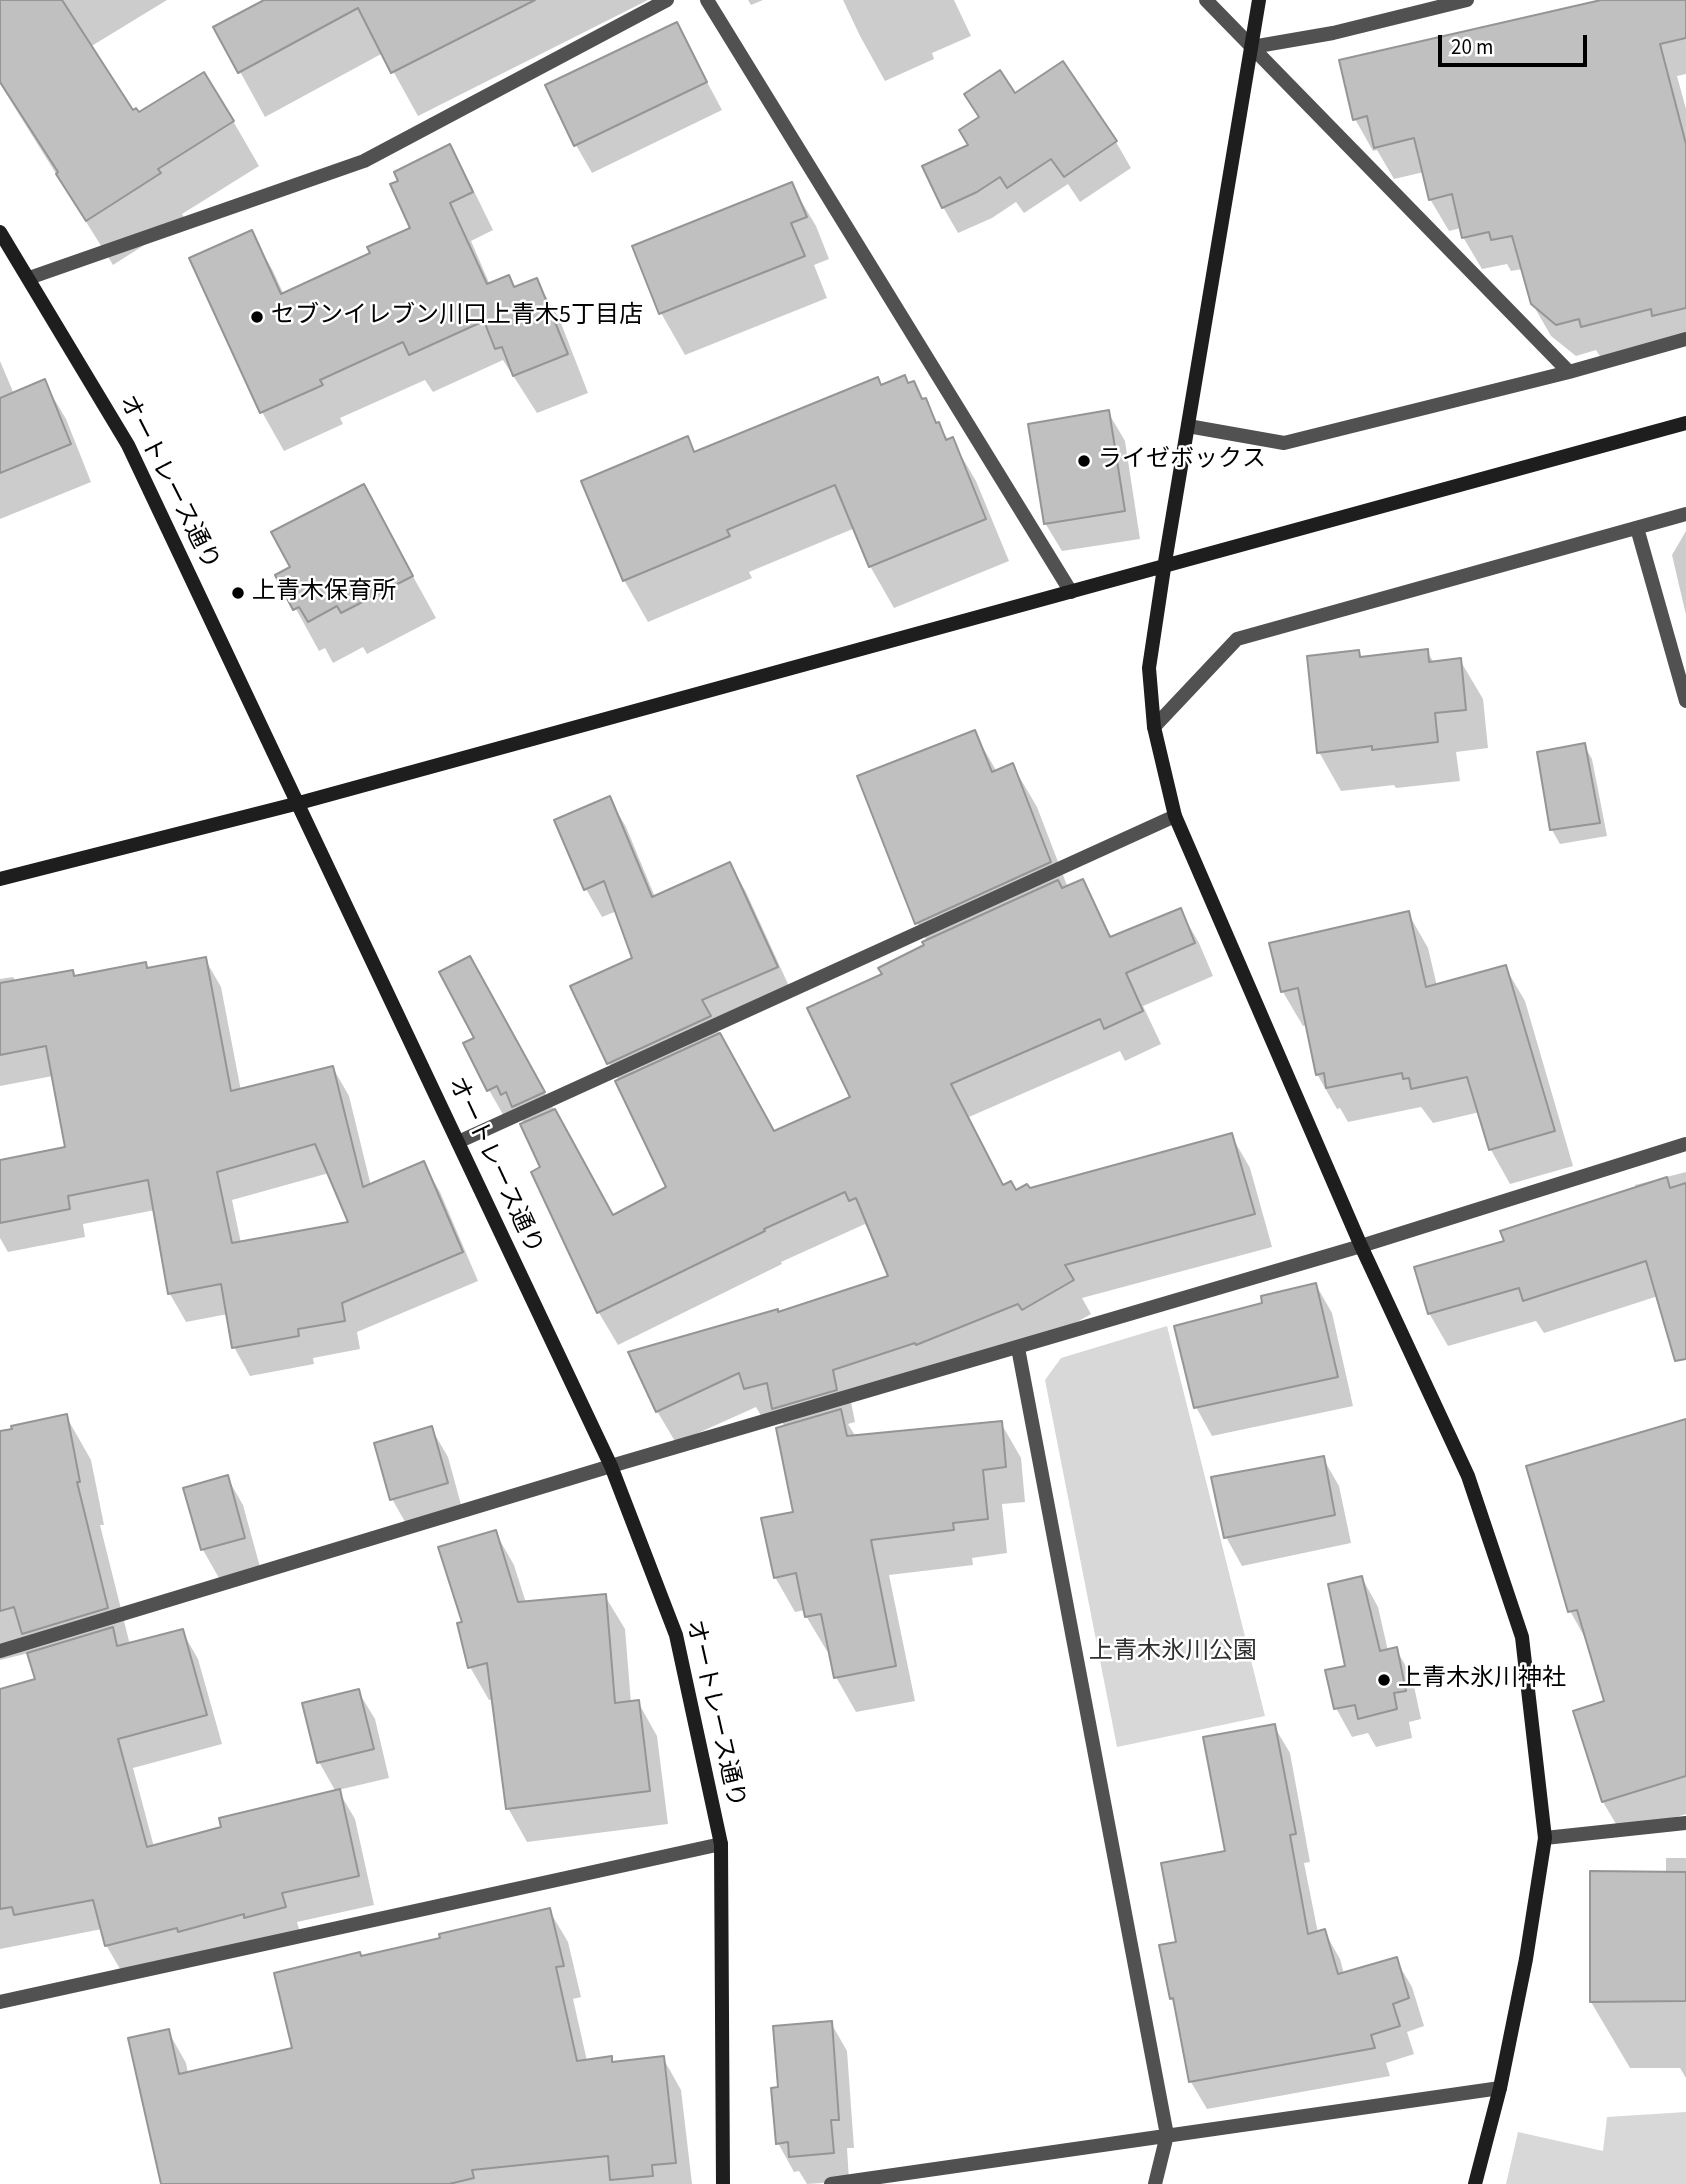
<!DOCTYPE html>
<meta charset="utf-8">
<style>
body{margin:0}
#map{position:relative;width:1686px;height:2184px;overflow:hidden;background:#fff;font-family:"Source Sans 3",sans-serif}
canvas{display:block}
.scale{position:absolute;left:1438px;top:35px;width:149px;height:32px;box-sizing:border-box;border:4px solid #000;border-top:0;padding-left:9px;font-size:21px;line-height:24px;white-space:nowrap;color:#000;-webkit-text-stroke:5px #fff;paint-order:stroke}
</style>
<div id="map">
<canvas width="1686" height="2184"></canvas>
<div class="scale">20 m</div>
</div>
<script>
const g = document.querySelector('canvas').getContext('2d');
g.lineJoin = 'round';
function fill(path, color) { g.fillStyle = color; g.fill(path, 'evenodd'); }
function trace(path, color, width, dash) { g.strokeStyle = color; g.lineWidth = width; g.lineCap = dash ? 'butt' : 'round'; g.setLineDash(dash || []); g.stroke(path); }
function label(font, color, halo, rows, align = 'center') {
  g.font = font + ' "Source Sans 3","Noto Sans JP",sans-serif'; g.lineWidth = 5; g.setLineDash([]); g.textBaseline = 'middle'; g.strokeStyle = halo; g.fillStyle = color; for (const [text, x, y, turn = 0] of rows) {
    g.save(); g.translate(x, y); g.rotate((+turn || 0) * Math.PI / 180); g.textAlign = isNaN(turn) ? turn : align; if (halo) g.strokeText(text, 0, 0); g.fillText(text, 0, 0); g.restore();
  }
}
fill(new Path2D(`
 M1167 1326 1265 1716 1117 1747 1045 1380 1061 1358Z
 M1686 2112V2184H1506L1518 2132 1603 2151 1607 2117Z`), '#d8d8d8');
fill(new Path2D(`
 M0 0H167L90 47 132 112 233 121 259 166 182 214 185 219 113 265 0 84Z
 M268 0H648L418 116 383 53 265 117 216 28Z
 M748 0H763L751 5Z
 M843 0H954L971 36 932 53 934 59 885 81 860 36Z
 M1608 0H1686V74L1677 76 1686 109V344L1601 358 1596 350 1576 356 1551 336 1532 303 1523 269 1511 271 1507 264 1482 269 1463 237 1461 228 1449 231 1430 199 1424 172 1394 179 1377 150 1373 151 1355 119Z
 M676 24 722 110 592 173 576 145 547 86Z
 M1062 63 1116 142 1131 168 1080 202 1068 184 1024 213 1016 202 992 218 958 233 943 207 980 118 966 94 1014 95Z
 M449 147 471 185 493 230 471 241 490 285 515 288 536 280 559 318 588 393 537 413 503 360 433 392 425 380 340 418 343 424 284 451 262 412 192 259 251 233 273 271 284 295 373 254 413 228Z
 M791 184 816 226 829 259 814 265 827 298 685 355 661 313Z
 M0 361 14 394 44 382 66 419 91 482 0 519Z
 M913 383 949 441 952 440 976 481 1009 561 894 608 870 566 855 528 749 572 752 578 648 622 624 580 687 438 696 453 882 387Z
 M1108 412 1125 441 1140 539 1062 551 1045 523Z
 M363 486 436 618 367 654 363 647 333 663 325 648 319 651 278 576 292 568Z
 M1686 531V615L1672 555Z
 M1427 651 1434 663 1460 660 1483 699 1488 748 1456 752 1460 781 1396 788 1394 785 1341 791 1319 752 1358 652 1362 658Z
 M974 732 997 772 1013 766 1037 807 1068 888 1082 881 1112 938 1180 910 1199 943 1213 976 1143 1006 1161 1044 1125 1061 1120 1051 969 1117 1004 1187 1016 1192 1029 1190 1231 1135 1250 1168 1272 1247 1082 1298 1091 1314 1042 1342 851 1402 855 1422 848 1424 856 1437 1001 1423 1021 1458 1025 1502 1002 1504 1007 1553 972 1558 973 1565 889 1575 915 1701 856 1712 836 1677 831 1650 827 1651 806 1616 805 1610 795 1612 775 1577 795 1513 785 1427 779 1417 764 1421 756 1407 676 1443 657 1411 778 1313 890 1277 872 1232 870 1233 865 1224 781 1262 782 1264 618 1345 599 1313 534 1173 543 1168 525 1124 522 1120 505 1118 489 1090 476 1039 486 986 613 1217 669 1188 619 1081 609 1063 635 958 617 911 602 917 586 889 609 798 626 827 655 897 730 864 746 892 793 995 717 1029 774 1133 852 1097 884 975 926 946 927 941 917 923Z
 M1584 745 1592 759 1607 836 1560 844 1552 830 1539 753Z
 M1408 913 1428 948 1437 986 1505 967 1525 1001 1573 1166 1510 1184 1491 1150 1480 1112 1433 1123 1421 1107 1348 1122 1340 1108 1337 1109 1317 1074 1307 1025 1303 1026 1283 992 1271 945Z
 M205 959 221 987 241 1091 333 1068 349 1096 371 1186 423 1163 440 1192 478 1281 357 1332 360 1349 313 1358 314 1364 250 1376 234 1347 228 1314 186 1322 170 1294 155 1210 83 1224 85 1237 8 1252 0 1238V1162L67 1149 53 1076 0 1086V979L13 977 16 982 72 972 76 978 145 964 148 969ZM329 1173 350 1223 241 1243 232 1200Z
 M1686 1172V1343L1658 1296 1544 1333 1536 1321 1448 1346 1429 1313 1506 1242 1636 1189 1635 1185Z
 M1316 1285 1332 1313 1353 1406 1212 1436 1196 1407 1264 1305Z
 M66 1416 91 1460 104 1525H100L130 1645 182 1631 198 1659 222 1744 133 1768 154 1847 223 1828 336 1792 319 1762 358 1691 375 1719 389 1778 338 1790 355 1819 374 1905 297 1922 301 1936 123 1974 106 1945 102 1929 0 1949V1691L37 1680 29 1653 0 1660V1432Z
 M1686 1421V1814L1622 1834 1603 1802 1606 1703 1589 1645 1570 1611Z
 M431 1428 448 1457 463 1512 408 1527 392 1499Z
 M1323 1458 1339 1486 1351 1543 1242 1566 1226 1537Z
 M227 1477 243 1505 260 1567 219 1578 203 1550 185 1489Z
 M495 1532 514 1565 526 1603 605 1596 625 1629 631 1703 638 1702 657 1736 668 1824 527 1842 508 1808 494 1699 489 1700 470 1667 465 1623Z
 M1362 1578 1378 1607 1388 1651 1396 1649 1412 1677 1421 1719 1409 1722 1412 1738 1376 1747 1368 1733 1352 1737 1336 1708 1347 1667Z
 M1274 1726 1290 1753 1310 1862 1304 1863 1318 1933 1324 1931 1340 1959 1344 1974 1396 1960 1412 1987 1424 2026 1407 2032 1414 2054 1386 2063 1390 2076 1207 2109 1191 2082 1177 2008 1171 1998 1178 1943 1227 1852Z
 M1666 1858H1686V2078L1680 2068H1630L1591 2002 1666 1873Z
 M549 1910 568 1942 581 1997 573 1999 587 2061 611 2058 614 2064 663 2058 681 2090 692 2184H161L168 2031 186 2063 188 2073 295 2050 362 1958Z
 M831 2023 847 2051 854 2148H847L849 2181 807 2184 799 2171 794 2172 778 2143 779 2089Z`), '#0003');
const building = new Path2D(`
 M0 0H62L133 110 136 108 139 112 204 72 234 121 158 169 161 173 86 221 56 174 58 172 0 82Z
 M264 0H535L391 73 358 8 238 73 213 27Z
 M1601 0H1686V38L1660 44 1686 144V308L1652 316 1651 309 1581 327 1579 319 1556 325 1531 304 1512 236 1491 240 1489 232 1462 238 1452 194 1429 200 1414 138 1374 148 1367 116 1353 120 1339 60Z
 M677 22 707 82 574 146 545 85Z
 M1063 61 1117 141 1064 177 1051 159 1007 188 1000 177 977 192 942 208 922 166 968 145 959 130 979 117 964 94 1000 70 1015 93Z
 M450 144 473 192 450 203 487 284 509 275 514 287 537 278 568 354 513 376 502 347 495 349 484 321 409 355 403 342 320 380 323 385 260 413 189 258 252 230 281 294 370 253 367 247 410 228 390 184 398 181 394 172Z
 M792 182 807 217 791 223 805 256 659 314 632 246Z
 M905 375 908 383 914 381 922 399 926 398 936 423 939 422 946 440 953 437 986 519 869 567 835 485 727 530 730 536 623 581 581 481 688 436 694 452 878 377 881 385Z
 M45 379 71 444 0 473V398Z
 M1109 410 1125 511 1044 524 1028 424Z
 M364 484 413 576 341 613 337 606 308 622 299 607 293 610 275 575 290 567 271 532Z
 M1428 649 1429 662 1461 658 1466 710 1435 713 1438 742 1372 750V746L1317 753 1307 656 1359 650 1360 657Z
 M975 730 992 772 1013 763 1051 862 915 924 857 776Z
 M1585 743 1600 823 1550 830 1537 752Z
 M610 796 652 897 730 862 778 967 702 1000 711 1016 607 1064 570 986 632 958 604 881 584 890 554 820Z
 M1083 879 1110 937 1181 908 1195 943 1126 973 1143 1011 1104 1029 1100 1019 951 1084 1003 1185 1011 1181 1016 1190 1027 1184 1030 1188 1232 1133 1255 1214 1065 1265 1074 1280 1022 1310 1018 1304 916 1345 915 1343 833 1370 837 1390 772 1409 767 1383 744 1389 739 1373 656 1412 628 1352 778 1309V1312L888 1276 856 1198 849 1201 845 1192 764 1229 765 1231 597 1313 531 1172 540 1167 520 1124 555 1109 613 1215 666 1187 615 1081 720 1033 774 1131 850 1097 807 1008 882 974 878 968 924 945 922 942 1058 880 1062 888Z
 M1409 911 1426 987 1506 965 1555 1131 1489 1150 1467 1077 1411 1089 1409 1078 1403 1079 1402 1073 1326 1088 1324 1073 1316 1075 1298 988 1281 992 1269 943Z
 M470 956 545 1092 512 1107 506 1092 501 1095 497 1086 487 1091 463 1043 474 1038 439 972Z
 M206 957 231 1091 333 1066 363 1187 424 1161 463 1252 342 1303 345 1321 298 1329 299 1336 232 1348 221 1284 168 1294 148 1180 68 1196 70 1209 0 1223V1160L65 1147 46 1046 0 1055V983L73 970 74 976 146 962 147 968ZM315 1144 348 1222 232 1243 217 1172Z
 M1667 1177 1670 1188 1686 1183V1359L1675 1361 1646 1261 1523 1301 1519 1288 1428 1314 1414 1267 1504 1241 1500 1231Z
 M1316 1283 1338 1377 1194 1408 1174 1326 1262 1303 1261 1296Z
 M841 1409 847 1436 1002 1421 1006 1467 983 1470 988 1519 953 1523 954 1530 871 1540 896 1666 834 1678 821 1614 805 1617 796 1573 774 1578 761 1518 793 1512 776 1428Z
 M67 1414 80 1482H77L108 1608 22 1634 14 1607 0 1611V1431L12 1429 11 1426Z
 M1686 1419V1776L1602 1802 1573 1711 1604 1701 1577 1610 1568 1612 1526 1466Z
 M432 1426 448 1483 390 1500 374 1443Z
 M1324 1456 1335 1515 1224 1538 1211 1477Z
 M228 1475 245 1538 201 1550 183 1488Z
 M496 1530 518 1602 606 1594 615 1703 639 1700 650 1791 506 1809 487 1663 468 1668 457 1623 462 1622 438 1547Z
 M1362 1576 1380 1651 1397 1647 1406 1691 1394 1693 1397 1709 1358 1719 1355 1705 1334 1709 1325 1670 1345 1666 1328 1584Z
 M113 1627 117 1646 183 1629 207 1715 118 1739 147 1847 221 1827 219 1818 340 1789 359 1876 282 1893 286 1907 244 1918V1914L178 1932 177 1928 105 1946 93 1900 14 1915 12 1907 0 1909V1689L35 1679 27 1653Z
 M359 1689 374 1749 317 1763 302 1703Z
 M1275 1724 1296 1834 1290 1835 1308 1934 1325 1929 1338 1974 1397 1957 1409 1998 1393 2004 1400 2026 1371 2035 1375 2048 1189 2082 1173 1998 1170 1999 1159 1945 1176 1942 1161 1863 1225 1851 1203 1737Z
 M1590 1871 1686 1872V2001L1590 2002Z
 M550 1908 564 1966 556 1967 577 2061 612 2056V2062L664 2056 676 2163 652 2165 653 2176 610 2180 608 2156 472 2170 474 2178 449 2184H161L128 2038 169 2029 179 2074 292 2048 274 1973 360 1952 361 1956 440 1938 439 1934Z
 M832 2021 839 2120H831L834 2153 789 2157 788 2142 776 2144 771 2088 778 2087 773 2026Z`);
fill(building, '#c0c0c0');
trace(building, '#959595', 2);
trace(new Path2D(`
 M707 0 1071 592
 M1206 0 1569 372
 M1252 47 1333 33 1467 0
 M29 278 364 161 667 0
 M1188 426 1284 443 1569 372 1686 339
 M1637 528 1686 701
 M1154 727 1237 639 1686 514
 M458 1142 1175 816
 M1018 1348 1167 2135 1155 2184
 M0 1651 611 1466 1361 1246 1686 1144
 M1545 1838 1686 1823
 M0 2002 721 1844
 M831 2184 1500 2088`), '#515151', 14);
trace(new Path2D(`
 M1259 0 1164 568 1149 668 1154 727 1175 816 1361 1246 1468 1476 1522 1637 1545 1838 1526 1959 1500 2088 1475 2184
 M0 232 128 445 611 1466 676 1635 721 1844 723 2184
 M0 879 299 803 1686 423`), '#1e1e1e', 14);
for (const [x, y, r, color] of [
 [257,317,7,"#000"],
 [1084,461,7,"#000"],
 [238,593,7,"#000"],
 [1384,1680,7,"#000"]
]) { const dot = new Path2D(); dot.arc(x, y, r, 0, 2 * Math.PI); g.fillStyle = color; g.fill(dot); trace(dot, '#fff', 2.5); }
label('24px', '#000', '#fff', [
 ["セブンイレブン川口上青木5丁目店",271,317],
 ["ライゼボックス",1098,461],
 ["上青木保育所",252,593],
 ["上青木氷川神社",1398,1680]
], 'left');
label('24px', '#000', '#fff', [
 ["オートレース通り",168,483,63],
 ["オートレース通り",494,1166,65],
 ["オートレース通り",714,1714,77]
]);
label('24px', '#2f2f2f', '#fff', [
 ["上青木氷川公園",1173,1653]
]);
</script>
